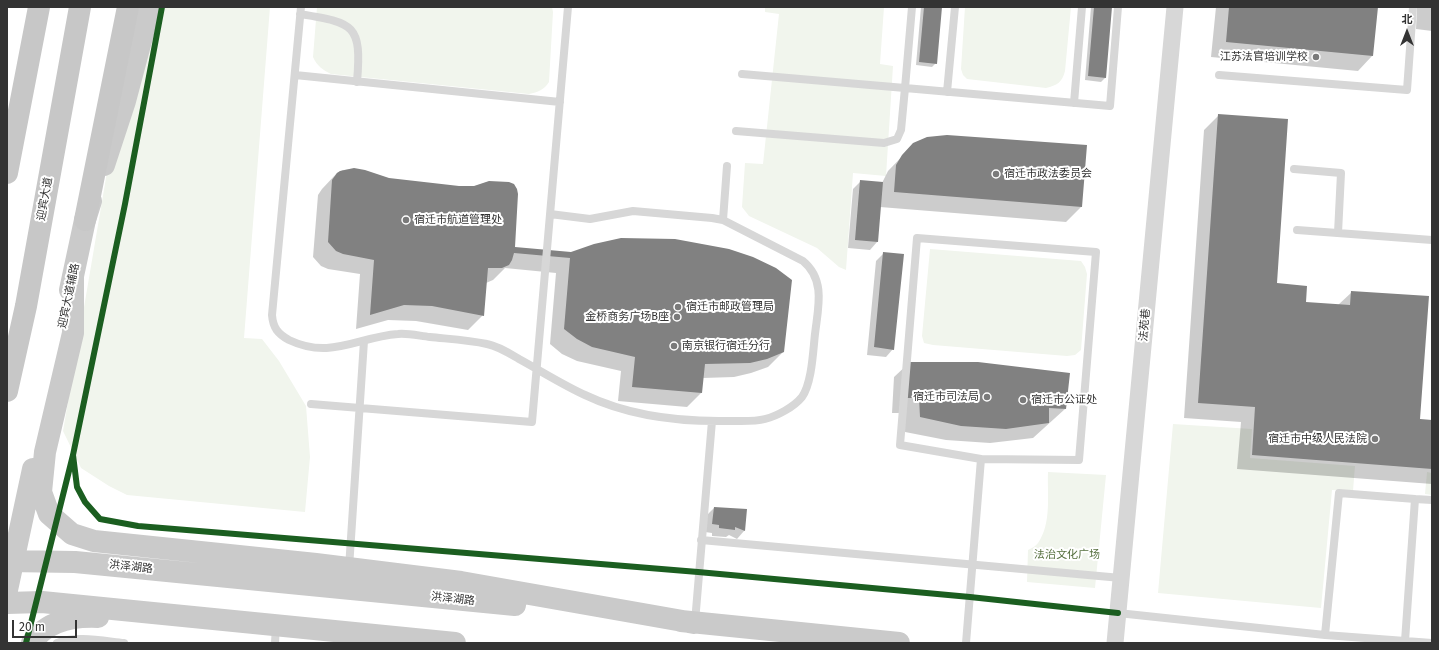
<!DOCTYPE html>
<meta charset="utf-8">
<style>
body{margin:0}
#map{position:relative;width:1439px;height:650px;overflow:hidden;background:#fff;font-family:"Fira Sans","Noto Sans SC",sans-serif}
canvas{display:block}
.frame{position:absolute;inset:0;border:8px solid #333;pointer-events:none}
.north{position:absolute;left:1387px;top:12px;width:40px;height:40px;-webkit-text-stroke:3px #fff;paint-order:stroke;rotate:0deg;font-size:11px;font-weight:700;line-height:16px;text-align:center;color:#333}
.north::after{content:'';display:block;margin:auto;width:14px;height:18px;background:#333;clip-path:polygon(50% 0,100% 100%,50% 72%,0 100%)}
.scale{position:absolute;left:12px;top:620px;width:65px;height:18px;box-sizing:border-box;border:2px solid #333;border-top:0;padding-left:5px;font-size:12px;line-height:14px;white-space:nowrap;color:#333;-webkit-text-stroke:3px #fff;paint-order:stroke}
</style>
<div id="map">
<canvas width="1439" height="650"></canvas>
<div class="frame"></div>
<div class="north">北</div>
<div class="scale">20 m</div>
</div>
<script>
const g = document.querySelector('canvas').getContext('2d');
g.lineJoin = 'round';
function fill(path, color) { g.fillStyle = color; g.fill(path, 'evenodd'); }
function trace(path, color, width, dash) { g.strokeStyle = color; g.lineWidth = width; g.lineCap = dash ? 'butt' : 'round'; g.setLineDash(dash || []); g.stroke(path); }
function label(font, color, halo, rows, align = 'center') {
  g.font = font + ' "Fira Sans","Noto Sans SC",sans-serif'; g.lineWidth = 4; g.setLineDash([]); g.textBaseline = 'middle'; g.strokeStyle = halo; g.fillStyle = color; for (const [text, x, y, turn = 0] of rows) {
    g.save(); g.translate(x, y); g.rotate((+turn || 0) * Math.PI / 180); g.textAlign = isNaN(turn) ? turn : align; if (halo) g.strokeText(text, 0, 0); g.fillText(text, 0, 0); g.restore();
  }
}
fill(new Path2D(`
 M135 7H270L244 338 262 339 279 361 306 406 310 457 305 512 127 495 109 486 81 468 63 431Z
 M317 7H552L553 12 549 82C544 90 538 92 529 94L331 74C323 70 317 66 313 57Z
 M765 7H884L880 64 893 66 886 176 853 173 846 270 839 267 817 248 749 216 742 207 745 163 763 164 779 14 765 12Z
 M965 7H1071L1065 71C1062 83 1057 85 1046 88L967 79 963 75 961 69Z
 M930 249 1081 261 1085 267 1087 274 1081 350 1075 355 1067 356 933 345 924 343 922 336Z
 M1173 424 1252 429 1250 458 1355 466 1353 491 1332 490 1321 608 1158 593Z
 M1048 472 1106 475 1095 588 1027 582 1028 550C1032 548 1036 546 1038 543 1052 523 1047 494 1048 472Z
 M1427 472 1432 473V495L1425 494Z`), '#f1f5ed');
fill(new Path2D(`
 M921 7H941L936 63 932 67 916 65Z
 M1091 7H1111L1105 78 1101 82 1085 80Z
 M1216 7H1377L1372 56 1358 71 1211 57Z
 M1417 7H1432V31L1416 29Z
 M1219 115 1276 284 1305 303 1338 305 1352 292 1419 420 1432 421V484L1237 469 1241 422 1184 418 1204 130Z
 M914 144 1086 146 1081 207 1066 222 880 207 877 242 870 250 848 248 853 189 861 181 882 183 888 171Z
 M354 169 514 248 571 253 783 352 768 367 751 373 734 377 703 378 701 393 687 407 618 401 621 371 577 361 562 354 550 344 556 273 505 268 493 280 486 283 483 315 468 330 416 321 388 320 356 329 360 274 328 269 321 266 313 257 318 195 322 189 337 173 343 170Z
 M884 253 893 349 886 357 867 355 876 261Z
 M909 363 1065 409 1033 438 990 443 946 440 905 432V413H892L894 377Z
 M714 508 746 510 744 531 737 539 729 535 726 537 712 536V533L705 532 706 516Z`), '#0003');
fill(new Path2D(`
 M924 7H942L937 64 919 62Z
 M1094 7H1112L1106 78 1088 76Z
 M1229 7H1378L1373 56 1226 42Z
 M1218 114 1288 119 1277 283 1307 286 1306 302 1350 305 1351 291 1429 296 1420 419 1432 420V469L1252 455 1255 407 1198 403Z
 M947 135 1087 145 1082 207 894 192 896 165 902 155 913 143 927 137Z
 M354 168 365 170 389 178 459 186H474L489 181 509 182 514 184 517 189 518 194 515 247 571 252 594 244 621 238 675 239 729 249 753 257 776 268 792 280 784 352 767 359 750 363 705 364 702 393 632 387 635 357 592 347 577 339 564 329 570 258 514 253 512 260 509 265 502 268H488L484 316 432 306 404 305 370 315 374 260 343 254 336 251 328 242 332 180 337 173 340 171Z
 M860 180 883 182 878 242 855 240Z
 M883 252 904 254 894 350 874 347Z
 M909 362H978L1070 373 1066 409 1049 408V423L1006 429 961 426 920 417 919 398H907Z
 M714 507 747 509 745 531 735 527V530L719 528V525L712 524Z`), '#818181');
trace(new Path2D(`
 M301 7 272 315C273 328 278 334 289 340 331 360 357 337 398 334 408 333 420 336 430 337 449 339 468 340 487 344 498 346 509 353 519 359 541 371 563 385 585 395 629 416 681 422 729 421 741 421 754 422 765 419 777 416 794 407 802 397 812 383 813 351 815 334 818 308 826 280 803 261L723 220 712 218 633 211 590 219 550 214
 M912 7 905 88 1110 106 1118 7
 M300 14C354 23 362 24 357 82
 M295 75 560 102
 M1219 75 1407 90 1413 7
 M947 92 955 7
 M1074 103 1082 7
 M736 131 884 143 897 139 901 130 905 88 742 74
 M1294 169 1341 173 1338 233
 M723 220 727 166
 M1297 230 1432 240
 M311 404 532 422 568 7
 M1415 499 1432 500
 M701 540 1121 578
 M349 568 364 341
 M1118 613 1325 635 1432 643
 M695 622 712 421
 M1325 635 1339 493 1415 499 1405 641
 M57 643C75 635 104 641 124 643
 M275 643 276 625
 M966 643 981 459 1079 460 1096 252 917 238 900 445 981 459`), '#d7d7d7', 8);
trace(new Path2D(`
 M1115 643 1175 7`), '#d7d7d7', 17);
trace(new Path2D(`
 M104 165 125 101 150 7
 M73 276V333L45 452 41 492 49 514 72 534 94 541 316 564 461 582 694 623
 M70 290 85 220 91 201
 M7 561 75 562 515 605
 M7 590 33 469
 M7 603 42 602 455 643
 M681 621 899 643
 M32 643C46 621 74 616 98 617`), '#cacaca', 22);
trace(new Path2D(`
 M7 173 39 7
 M85 220 128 7
 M7 391 26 306 80 7`), '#c7c7c7', 22);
trace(new Path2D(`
 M73 455 77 487 85 502 100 519 138 526 698 572 970 597 1118 613
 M26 643 73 455 125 204 162 7`), '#1b5e20', 6);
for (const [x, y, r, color] of [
 [1316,57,4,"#7a7a7a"],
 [996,174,4,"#7a7a7a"],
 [406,220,4,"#7a7a7a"],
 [678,307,4,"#7a7a7a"],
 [677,317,4,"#7a7a7a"],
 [674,346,4,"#7a7a7a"],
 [987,397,4,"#7a7a7a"],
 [1023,400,4,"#7a7a7a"],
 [1375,439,4,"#7a7a7a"]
]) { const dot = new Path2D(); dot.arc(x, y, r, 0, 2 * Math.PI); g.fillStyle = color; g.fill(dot); trace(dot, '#fff', 1.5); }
label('11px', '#333', '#fff', [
 ["江苏法官培训学校",1308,57,"right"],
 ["宿迁市政法委员会",1004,174],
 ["宿迁市航道管理处",414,220],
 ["宿迁市邮政管理局",686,307],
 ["金桥商务广场B座",669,317,"right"],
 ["南京银行宿迁分行",682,346],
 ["宿迁市司法局",979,397,"right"],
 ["宿迁市公证处",1031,400],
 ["宿迁市中级人民法院",1367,439,"right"]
], 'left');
label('11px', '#333', '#fff', [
 ["迎宾大道",45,199,-80],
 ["迎宾大道辅路",69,296,-78],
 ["法苑巷",1145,325,-85],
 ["洪泽湖路",131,567,6],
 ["洪泽湖路",453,599,6]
]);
label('11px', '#56703f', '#fff', [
 ["法治文化广场",1067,555]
]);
</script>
